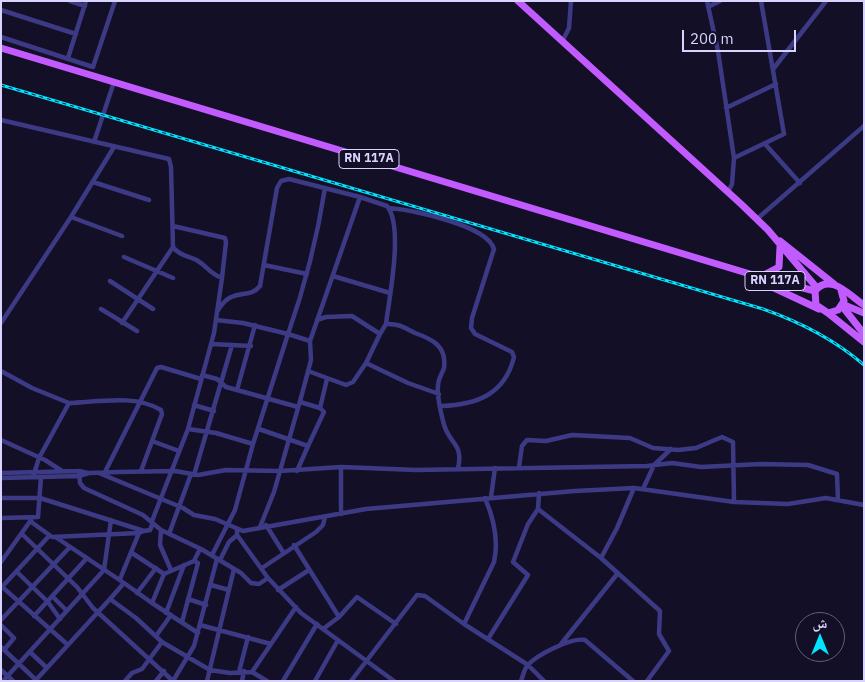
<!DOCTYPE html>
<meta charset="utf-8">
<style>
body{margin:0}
#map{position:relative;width:865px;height:682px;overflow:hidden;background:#130f26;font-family:"IBM Plex Sans","Noto Naskh Arabic",sans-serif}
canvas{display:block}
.frame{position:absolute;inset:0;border:2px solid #d9d4ff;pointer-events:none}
.north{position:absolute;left:795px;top:612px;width:50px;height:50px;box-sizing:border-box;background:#130f26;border:1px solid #625e7d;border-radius:50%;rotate:0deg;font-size:14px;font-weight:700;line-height:20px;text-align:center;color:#d9d4ff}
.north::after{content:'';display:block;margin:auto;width:18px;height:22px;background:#00e5ff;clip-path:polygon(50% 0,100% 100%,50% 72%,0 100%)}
.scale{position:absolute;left:682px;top:30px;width:114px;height:22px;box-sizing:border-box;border:2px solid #d9d4ff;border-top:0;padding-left:6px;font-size:15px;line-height:18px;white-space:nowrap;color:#d9d4ff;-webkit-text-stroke:4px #130f26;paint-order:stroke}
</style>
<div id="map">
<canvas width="865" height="682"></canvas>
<div class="frame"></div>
<div class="north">ش</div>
<div class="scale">200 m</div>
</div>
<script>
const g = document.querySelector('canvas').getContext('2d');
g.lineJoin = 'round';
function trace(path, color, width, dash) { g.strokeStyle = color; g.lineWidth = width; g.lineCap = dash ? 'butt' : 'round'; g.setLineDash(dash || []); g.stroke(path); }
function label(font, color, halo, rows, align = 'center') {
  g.font = font + ' "IBM Plex Sans",sans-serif'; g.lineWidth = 4; g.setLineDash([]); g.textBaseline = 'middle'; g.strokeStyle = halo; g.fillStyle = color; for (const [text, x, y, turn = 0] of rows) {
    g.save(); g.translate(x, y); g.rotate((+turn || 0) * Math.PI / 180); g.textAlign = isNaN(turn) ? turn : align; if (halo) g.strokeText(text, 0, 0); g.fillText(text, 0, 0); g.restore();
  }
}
trace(new Path2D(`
 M70 1 85 6
 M707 1 718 51 734 158 732 184 728 192
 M708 7 720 1
 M1 10 76 34
 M1 37 93 67 115 1
 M562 42 569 28 571 1
 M68 58 86 1
 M774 68 826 1
 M726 108 776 84
 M1 120 169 159 171 167 173 247C179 256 190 256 198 261 208 267 209 273 222 278L214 333 188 429 152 521
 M94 142 114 82
 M765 144 800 183
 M734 158 784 134 761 1
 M93 182 149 200
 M360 197 387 206C404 226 389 299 386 324
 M389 208C412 210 487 225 494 249L472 318 471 328 475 334 512 352 514 357C505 394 477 405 441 406
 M71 217 122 236
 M757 219 864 126
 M173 226 225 238 226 242 222 278
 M124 257 173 278
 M264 265 307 274
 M333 276 390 293
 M110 281 153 309
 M101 309 137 331
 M217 312C232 285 248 301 260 286L277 188 281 181 289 179 360 197 310 341
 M216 320 243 323 288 334C305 286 317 239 325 188
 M317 320 326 317 352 316 380 334 386 324C398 323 405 328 415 333 432 339 447 346 444 368 442 374 438 379 438 386 437 394 441 413 443 421 448 445 464 441 458 469
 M1 323 71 217 114 147
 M122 323 173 247
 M380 334 366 363 408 383 439 394
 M212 344 251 346
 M1 371 32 388 69 403
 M308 371 346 385 353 382 366 363
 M202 375 217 379 226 387 237 390 255 325
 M237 390 298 407
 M300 402 320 408 324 412 308 446
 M194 405 214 411
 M320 408 327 379
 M188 429 216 433 253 444 235 510 212 555
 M259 429 308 446 297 471
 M1 440 45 460 62 471
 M152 441 179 451
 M253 444 288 334 310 341 311 360 302 394 274 492 260 527
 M341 467V514
 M519 467 522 446 527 440 546 441 572 435 630 438 653 448 678 450 696 448 722 437 733 442 734 502
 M79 471 80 483 84 488 143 515 161 530 201 549 241 573 251 583 259 584 268 578 237 535V529
 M105 472 157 368 161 367 201 379
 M1 473 79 471 88 473
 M99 473 183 508 194 515 215 519 243 531 366 509 575 491 634 488 734 502 788 504 826 498 864 505
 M194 475 232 345
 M33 477 39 458 69 403C98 402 135 394 161 410L162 414 141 471
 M1 478 79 476 89 473 118 472 175 471 198 475 226 470 280 471 341 467 416 470 647 466 672 463 701 467 761 464 808 465 837 474 838 500
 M643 489 654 465 671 449
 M491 497 495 468
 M1 498H40L144 531 150 530 153 523
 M485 498C494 519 499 540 494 562L464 624 528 665 544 681
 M538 509 601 558 660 611 659 634 669 651 647 681
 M1 518 38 517 41 477
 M30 521 52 537 139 533 144 531
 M266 525 283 552
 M161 530 160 545 171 570
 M22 534 77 587 93 608 173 681
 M169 534 191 474
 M57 538 124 583 110 599
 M294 545 339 617
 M132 553 164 574 194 561 200 549
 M601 558 617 528 634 488
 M220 560 229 542 237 535
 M1 562 31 520
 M262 568 316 532 323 525 325 517
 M17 572 48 602 60 619
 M164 574 152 603 198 633
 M268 578 301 613 394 681
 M120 579 139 533
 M124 583 152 603
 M211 585 229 590
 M1 586 68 645
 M1 588 49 536
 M278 590 309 570
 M137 593 156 568
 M53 597 67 611
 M188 599 206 605
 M166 613 184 565
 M34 616 87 558
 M1 620 70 547
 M182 622 198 563 194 561
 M1 625 14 638 4 650
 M200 625 271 644
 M323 629 339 617 357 597 396 624
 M156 636 171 615
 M488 639 528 575 513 562 528 524 538 509 539 493
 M561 644 618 573
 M1 647 37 681
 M30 652 47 668
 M1 670 13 681
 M239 672 248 637
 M252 672 296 607
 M3 681 104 570 111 520
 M35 681 110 599 136 618 162 642 210 670 230 673 252 672 267 681
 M125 681 132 673 142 669 162 642
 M156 681 164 671
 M173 681 194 646 217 559
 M207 681 234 569
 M242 681 244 671
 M283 681 317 624
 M315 681 338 640
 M351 681 417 595 425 596 464 624
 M521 681C523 676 524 670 527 666 536 655 572 637 585 640L633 681`), '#3d3a85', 4.5);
trace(new Path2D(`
 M518 1 741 204 768 230 817 288
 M1 48 760 277 815 291
 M780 241 834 284
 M760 277 779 267 780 247
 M757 280 819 309
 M841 290 844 301 838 310 828 313 816 305 815 291C830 272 850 296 864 305
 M842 304 864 313
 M842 306 864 334
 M828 313 864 342`), '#c25bff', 7);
const rail = new Path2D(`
 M1 85 763 309C800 322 834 339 864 365`);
trace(rail, '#00e5ff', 3);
trace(rail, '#130f26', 1, [4]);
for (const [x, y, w] of [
 [369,159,60],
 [775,281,60]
]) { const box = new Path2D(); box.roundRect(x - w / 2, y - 9.5, w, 19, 4); g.fillStyle = '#130f26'; g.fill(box); trace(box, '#d9d4ff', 1); }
label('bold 12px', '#d9d4ff', null, [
 ["RN 117A",369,159],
 ["RN 117A",775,281]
]);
</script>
